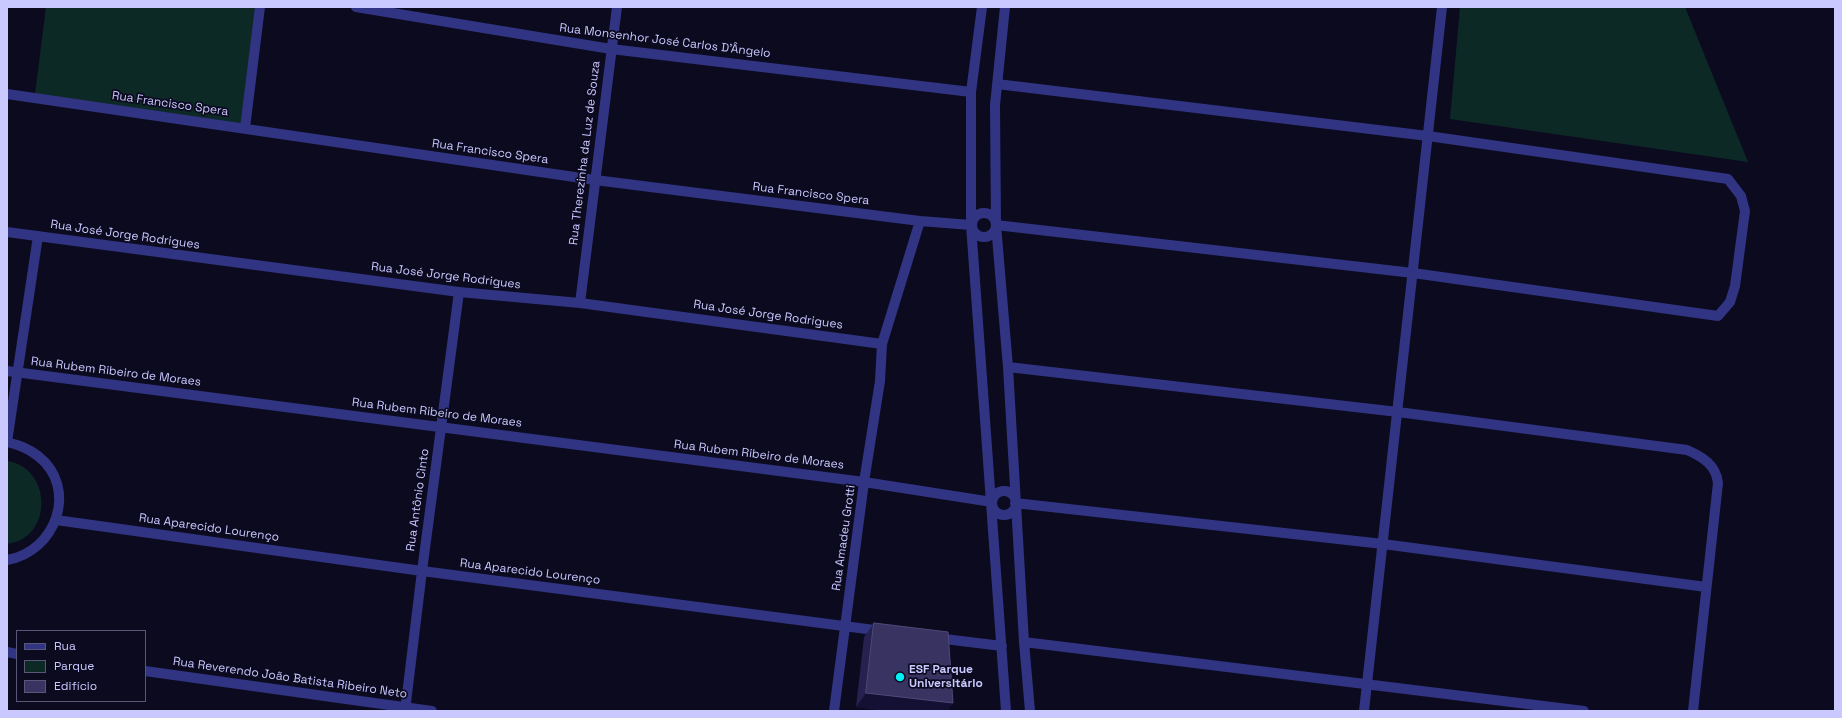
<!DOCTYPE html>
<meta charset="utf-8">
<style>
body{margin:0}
#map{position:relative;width:1842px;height:718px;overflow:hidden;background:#0c0a1f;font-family:"Space Grotesk",sans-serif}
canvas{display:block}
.frame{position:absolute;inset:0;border:8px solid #c9c8ff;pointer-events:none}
.legend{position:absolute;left:16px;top:630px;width:130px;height:72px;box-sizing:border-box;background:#0c0a1f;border:1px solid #585679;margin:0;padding:5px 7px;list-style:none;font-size:12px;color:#c9c8ff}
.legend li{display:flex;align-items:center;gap:8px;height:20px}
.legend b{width:20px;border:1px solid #585679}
</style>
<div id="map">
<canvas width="1842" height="718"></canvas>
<div class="frame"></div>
<ul class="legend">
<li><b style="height:5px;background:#313482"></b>Rua</li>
<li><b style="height:11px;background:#0d2926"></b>Parque</li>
<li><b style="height:11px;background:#383361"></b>Edifício</li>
</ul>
</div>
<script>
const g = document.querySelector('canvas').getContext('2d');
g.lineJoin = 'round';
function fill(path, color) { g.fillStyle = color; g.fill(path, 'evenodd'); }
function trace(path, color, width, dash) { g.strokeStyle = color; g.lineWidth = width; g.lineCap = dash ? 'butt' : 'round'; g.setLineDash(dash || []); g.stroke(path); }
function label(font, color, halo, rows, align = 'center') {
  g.font = font + ' "Space Grotesk",sans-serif'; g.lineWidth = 3.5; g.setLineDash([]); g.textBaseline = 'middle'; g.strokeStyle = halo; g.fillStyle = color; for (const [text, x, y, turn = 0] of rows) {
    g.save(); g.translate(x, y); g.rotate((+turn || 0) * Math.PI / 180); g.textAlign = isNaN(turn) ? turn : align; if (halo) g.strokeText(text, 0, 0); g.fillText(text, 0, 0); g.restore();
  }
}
fill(new Path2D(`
 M46 7H260L245 128 35 94Z
 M1460 7H1685L1748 162 1450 119Z
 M7 461C53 468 53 539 7 544Z`), '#0d2926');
trace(new Path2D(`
 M356 7 611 49 971 92
 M982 7 971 92V225L1006 711
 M1005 7 995 105 996 225 1008 367 1024 642 1030 711
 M7 94 595 180 920 221 971 225
 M245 128 260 7
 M972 225a12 12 0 1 1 24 0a12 12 0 1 1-24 0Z
 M996 225 1413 273 1718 316 1730 302 1735 286 1745 211 1741 196 1728 179 1428 136 997 84
 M7 232 459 292 580 303 882 344
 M580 303 617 7
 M1008 367 1398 412 1687 450C1703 457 1716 465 1718 483L1693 711
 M7 371 864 482 992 502
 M7 442 38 236
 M7 442C18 445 28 448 38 456 79 488 56 552 7 560
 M992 503a12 12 0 1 1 24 0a12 12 0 1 1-24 0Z
 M1015 503 1383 544 1706 587
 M56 520 422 571 882 631
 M936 638 1002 646
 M1024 642 1584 711
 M7 652 17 654
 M145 671 432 711
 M405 711 422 571 459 292
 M834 711 864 482 880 381 882 344 920 221
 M1364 711 1442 7`), '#313482', 10);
fill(new Path2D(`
 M874 623 948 711H888L856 707 864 637Z`), '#26214e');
fill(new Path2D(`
 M866 693 953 703 948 711H888L856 707Z`), '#141033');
const building = new Path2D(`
 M874 623 948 632 953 703 866 693Z`);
fill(building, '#383361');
trace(building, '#4e4a7a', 1);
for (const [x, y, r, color] of [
 [900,677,5,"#00eff3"]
]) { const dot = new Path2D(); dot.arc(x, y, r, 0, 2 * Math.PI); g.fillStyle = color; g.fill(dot); trace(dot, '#0c0a1f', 1.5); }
label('12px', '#c9c8ff', '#0c0a1f', [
 ["Rua Monsenhor José Carlos D'Ângelo",665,41,7],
 ["Rua Francisco Spera",170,104,8],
 ["Rua Francisco Spera",490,152,8],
 ["Rua Therezinha da Luz de Souza",585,153,-83],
 ["Rua Francisco Spera",811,194,7],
 ["Rua José Jorge Rodrigues",125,235,8],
 ["Rua José Jorge Rodrigues",446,276,7],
 ["Rua José Jorge Rodrigues",768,315,8],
 ["Rua Rubem Ribeiro de Moraes",116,372,7],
 ["Rua Rubem Ribeiro de Moraes",437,413,7],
 ["Rua Rubem Ribeiro de Moraes",759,455,7],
 ["Rua Antônio Cinto",418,500,-82],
 ["Rua Aparecido Lourenço",209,528,8],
 ["Rua Amadeu Grotti",844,538,-82],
 ["Rua Aparecido Lourenço",530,572,7],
 ["Rua Reverendo João Batista Ribeiro Neto",290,678,8]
]);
label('bold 12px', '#c9c8ff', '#0c0a1f', [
 ["ESF Parque",909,670],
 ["Universitário",909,684]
], 'left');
</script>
